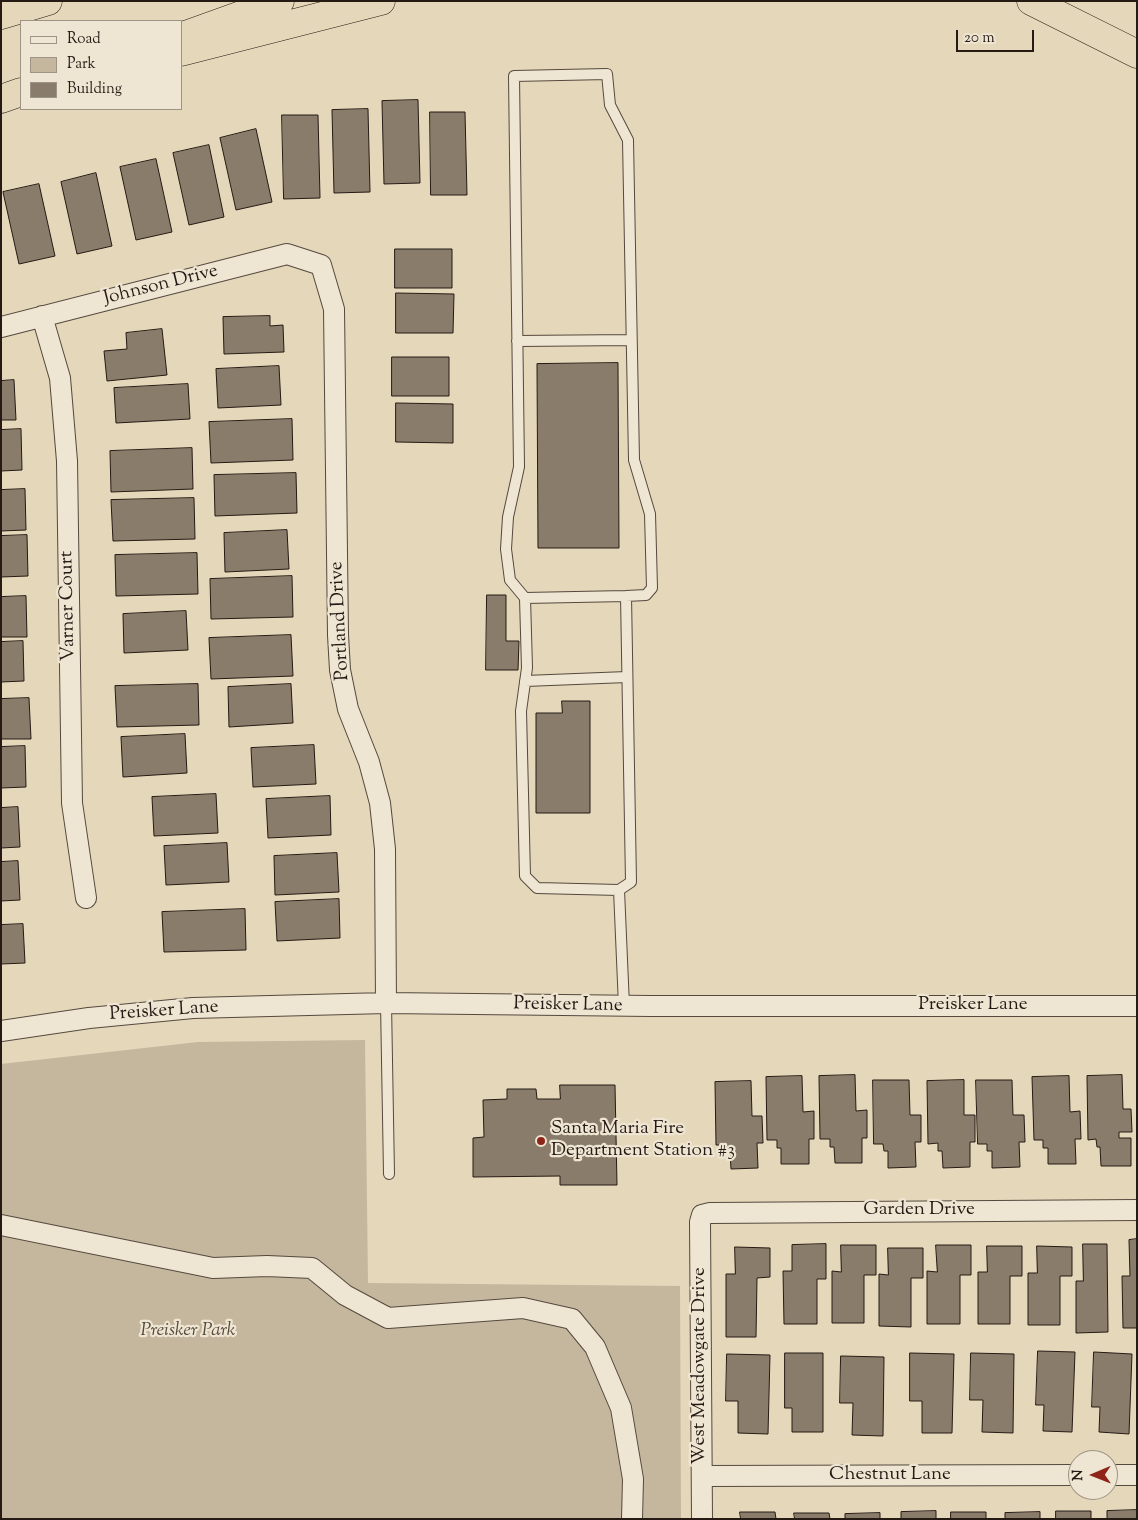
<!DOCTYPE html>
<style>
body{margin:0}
#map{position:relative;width:1138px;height:1520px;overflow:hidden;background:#e5d7ba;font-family:"Sorts Mill Goudy",serif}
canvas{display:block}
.frame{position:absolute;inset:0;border:2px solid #251a14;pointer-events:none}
.legend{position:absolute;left:20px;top:20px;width:162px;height:90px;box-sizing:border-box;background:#eee5d2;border:1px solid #9e9486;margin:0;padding:6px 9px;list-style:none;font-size:15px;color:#251a14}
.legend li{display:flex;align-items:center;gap:10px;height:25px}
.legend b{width:25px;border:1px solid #9e9486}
.north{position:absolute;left:1068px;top:1450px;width:50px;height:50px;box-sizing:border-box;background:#eee5d2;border:1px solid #9e9486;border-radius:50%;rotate:269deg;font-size:14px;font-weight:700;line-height:20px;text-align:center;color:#251a14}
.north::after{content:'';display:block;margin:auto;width:18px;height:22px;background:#8f2418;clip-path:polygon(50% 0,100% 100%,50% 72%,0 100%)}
.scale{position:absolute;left:956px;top:30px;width:78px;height:22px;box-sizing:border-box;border:2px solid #251a14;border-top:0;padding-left:6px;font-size:15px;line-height:18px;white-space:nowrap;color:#251a14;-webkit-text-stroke:4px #eee5d2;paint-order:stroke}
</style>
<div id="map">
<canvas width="1138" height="1520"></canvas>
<div class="frame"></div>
<ul class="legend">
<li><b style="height:6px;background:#eee5d2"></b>Road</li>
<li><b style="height:14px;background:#c4b79e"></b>Park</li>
<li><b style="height:14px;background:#897c6a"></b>Building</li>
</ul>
<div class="north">N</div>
<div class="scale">20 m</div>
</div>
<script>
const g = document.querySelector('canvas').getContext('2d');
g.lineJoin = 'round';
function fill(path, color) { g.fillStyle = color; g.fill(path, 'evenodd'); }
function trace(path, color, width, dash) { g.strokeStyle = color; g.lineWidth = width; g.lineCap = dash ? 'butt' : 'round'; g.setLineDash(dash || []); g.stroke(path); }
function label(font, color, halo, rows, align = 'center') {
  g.font = font + ' "Sorts Mill Goudy",serif'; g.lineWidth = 4.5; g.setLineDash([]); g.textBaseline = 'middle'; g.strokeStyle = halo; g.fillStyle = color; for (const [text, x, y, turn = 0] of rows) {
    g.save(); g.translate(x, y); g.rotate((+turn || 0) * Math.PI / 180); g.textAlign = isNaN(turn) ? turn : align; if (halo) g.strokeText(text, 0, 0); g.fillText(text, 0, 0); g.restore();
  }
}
fill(new Path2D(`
 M365 1040 368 1283 680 1286 681 1519H1V1064L198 1042Z`), '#c4b79e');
const building = new Path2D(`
 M418 100 420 183 384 184 382 101Z
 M368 109 370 192 334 193 332 110Z
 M430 112H465L467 195H431Z
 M282 115H318L320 198 284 199Z
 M256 129 272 202 236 210 220 138Z
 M209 145 224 217 189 225 173 153Z
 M156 159 172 232 136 240 120 167Z
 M96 173 112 246 77 254 61 182Z
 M39 184 55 256 19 264 3 192Z
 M395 249H452V288H395Z
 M396 293 454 294 453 333H396Z
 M270 316V326L283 325 284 352 224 354 223 317Z
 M162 329 167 375 107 381 104 351 127 349 126 333Z
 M392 357H449V396H392Z
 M618 363 619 548H538L537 364Z
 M279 366 281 405 218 408 216 369Z
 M14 380 16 420H1V381Z
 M188 384 190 419 116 423 114 388Z
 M396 403 453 404V443L396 442Z
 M292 419 293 460 211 463 209 422Z
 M21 429 22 470 1 471V430Z
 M192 448 193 489 111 492 110 451Z
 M296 473 297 513 215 516 214 475Z
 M25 489 26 530 1 531V490Z
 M194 498 195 539 113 541 111 500Z
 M287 530 289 569 225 572 224 533Z
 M27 535 28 576 1 577V536Z
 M197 553 198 594 116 596 115 555Z
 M292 576 293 617 211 619 210 579Z
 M487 595H506V641H519L518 670H486Z
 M26 596 27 637H1V597Z
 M186 611 188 650 124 653 123 614Z
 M291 635 293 676 211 679 209 638Z
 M23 641 24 681 1 682V642Z
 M198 684 199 725 117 727 115 686Z
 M291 684 293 723 229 727 228 687Z
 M29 698 31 739H1V699Z
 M562 701H590V813H536V713H562Z
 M185 734 187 773 123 777 121 737Z
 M314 745 316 784 253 787 251 748Z
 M25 746 26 787 1 788V747Z
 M216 794 218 833 154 836 152 797Z
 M330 796 331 835 268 838 266 799Z
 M18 807 20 847 1 848V808Z
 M227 843 229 882 166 885 164 846Z
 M337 853 339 892 275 895 274 856Z
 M18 861 20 900 1 901V862Z
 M339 899 340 938 277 941 275 902Z
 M245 909 246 950 164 952 162 912Z
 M23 924 25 963 1 964V925Z
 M855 1075 856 1111 867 1110V1138H862V1163H835L834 1147H830V1139H820L819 1076Z
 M1122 1075 1123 1109H1131L1132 1132H1119V1138H1131V1166H1101L1100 1147H1097L1096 1139 1088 1140 1087 1076Z
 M802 1076 803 1112 814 1111V1139H809V1164H781V1148H777V1140H767L766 1077Z
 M1069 1076 1070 1112 1080 1111 1081 1139H1075L1076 1164H1048V1148H1043V1140H1034L1032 1077Z
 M873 1080H909L910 1115H921V1142H915L916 1167 888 1168V1151H884L883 1144H874Z
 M964 1080V1115H975V1142H970V1167L943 1168 942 1151H938V1143L928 1144 927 1081Z
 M976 1080H1012L1013 1115H1024L1025 1142H1019L1020 1167 992 1168V1151H987V1144H978Z
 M751 1081 752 1116H762L763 1143H757L758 1168 731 1169 730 1153H726V1145H716L715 1082Z
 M560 1085H615L617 1185H560V1176L473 1177V1138L484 1137 483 1100 507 1099V1089H536L537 1099H560Z
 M1137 1239V1328H1123L1122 1276H1130L1129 1240Z
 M826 1244V1279H817V1324H784L783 1271H792V1245Z
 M1083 1244H1107L1108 1332 1076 1333V1281H1083Z
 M841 1245H876V1275H864V1323H832V1271L841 1272Z
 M936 1245H971V1275H960V1324H927V1271L937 1272Z
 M987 1246H1022V1276H1010V1324H978V1272H987Z
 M1037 1246 1072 1247V1276H1060V1325H1028V1273H1037Z
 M735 1247 770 1248V1277L757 1278 756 1337H726V1274H735Z
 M888 1248H923V1278H911V1327L879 1326V1274L888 1275Z
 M1038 1351 1075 1352 1072 1432 1043 1431 1044 1405H1036Z
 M1094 1352 1132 1354 1129 1434 1099 1432 1100 1407H1092Z
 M785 1353H823V1432H792V1408H785Z
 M910 1353 954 1354 952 1433H922V1401H910Z
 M971 1353 1014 1354 1013 1433 982 1432 983 1400H970Z
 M727 1354 770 1355 768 1434 738 1433V1401H726Z
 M841 1356 884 1357 883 1436 852 1435 853 1403H840Z
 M1137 1510V1519H1107V1511Z
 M936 1511V1519H901V1512Z
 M1056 1511H1091V1519H1056Z
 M740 1512H775L776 1519H741Z
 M951 1512H986V1519H951Z
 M1040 1512V1519H1005V1513Z
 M794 1513H829L830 1519H795Z
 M880 1513V1519H845V1514Z`);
fill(building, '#897c6a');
trace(building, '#251a14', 1);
const service = new Path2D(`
 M517 341 631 340
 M525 598 626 596
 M525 681 627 677
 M619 890 537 888 525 876 521 711 527 668 525 598 510 580 506 549 508 517 519 467 514 76 607 74 610 105 628 140 634 460 650 514 652 588 646 595 626 596 631 882 619 890 624 1006
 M386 1003 389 1174`);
const minor = new Path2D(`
 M42 316 60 378 67 461 72 803 86 898
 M1 327 287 254 321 265 334 309 338 635 340 670 348 709 369 762 380 803 385 849 386 1003
 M1 1031 89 1018 193 1008 386 1003 650 1006H1137
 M1 1225 213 1268 267 1266 312 1268 345 1295 388 1318 523 1308 572 1319 595 1347 621 1408 633 1479 632 1519
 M1108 1475H1137
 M702 1476 1078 1475
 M702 1519 700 1222 702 1215 710 1213 1137 1210`);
const motorway = new Path2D(`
 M1031 1 1137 54
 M1 15 48 1
 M183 36 280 1
 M181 52 381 1
 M1 99 21 92`);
trace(service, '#55493e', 12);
trace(minor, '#55493e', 22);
trace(motorway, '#251a14', 29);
trace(service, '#eee5d2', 10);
trace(minor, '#eee5d2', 20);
trace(motorway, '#e5d7ba', 28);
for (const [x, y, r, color] of [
 [541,1141,5,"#8f2418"]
]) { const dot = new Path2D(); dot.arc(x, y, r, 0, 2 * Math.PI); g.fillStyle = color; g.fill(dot); trace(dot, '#eee5d2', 2); }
label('19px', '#251a14', '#eee5d2', [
 ["Johnson Drive",161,286,-14],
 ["Varner Court",69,606,-91],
 ["Portland Drive",341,621,-93],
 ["Preisker Lane",568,1006,1],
 ["Preisker Lane",973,1006],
 ["Preisker Lane",164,1012,-4],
 ["Garden Drive",919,1211],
 ["West Meadowgate Drive",701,1366,-90],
 ["Chestnut Lane",890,1476]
]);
label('19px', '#251a14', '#eee5d2', [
 ["Santa Maria Fire",551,1130],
 ["Department Station #3",551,1152]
], 'left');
label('italic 19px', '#55493d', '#eee5d2', [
 ["Preisker Park",188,1332]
]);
</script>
